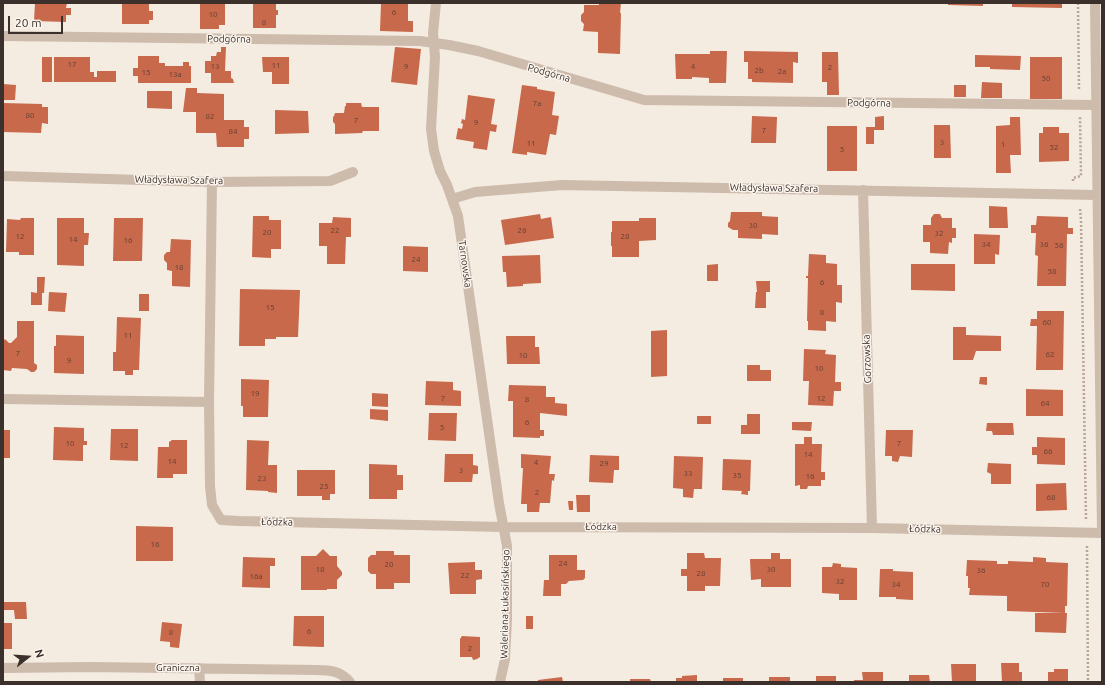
<!DOCTYPE html>
<meta charset="utf-8">
<style>
body{margin:0}
#map{position:relative;width:1105px;height:685px;overflow:hidden;background:#f4ebe1;font-family:Ubuntu,sans-serif}
canvas{display:block}
.frame{position:absolute;inset:0;border:4px solid #3b302b;pointer-events:none}
.north{position:absolute;left:8px;top:637px;width:40px;height:40px;-webkit-text-stroke:3px #fbf5ee;paint-order:stroke;rotate:73deg;font-size:11px;font-weight:700;line-height:16px;text-align:center;color:#3b302b}
.north::after{content:'';display:block;margin:auto;width:14px;height:18px;background:#3b302b;clip-path:polygon(50% 0,100% 100%,50% 72%,0 100%)}
.scale{position:absolute;left:8px;top:16px;width:55px;height:18px;box-sizing:border-box;border:2px solid #3b302b;border-top:0;padding-left:5px;font-size:12px;line-height:14px;white-space:nowrap;color:#3b302b;-webkit-text-stroke:3px #fbf5ee;paint-order:stroke}
</style>
<div id="map">
<canvas width="1105" height="685"></canvas>
<div class="frame"></div>
<div class="north">N</div>
<div class="scale">20 m</div>
</div>
<script>
const g = document.querySelector('canvas').getContext('2d');
g.lineJoin = 'round';
function fill(path, color) { g.fillStyle = color; g.fill(path, 'evenodd'); }
function trace(path, color, width, dash) { g.strokeStyle = color; g.lineWidth = width; g.lineCap = dash ? 'butt' : 'round'; g.setLineDash(dash || []); g.stroke(path); }
function label(font, color, halo, rows, align = 'center') {
  g.font = font + ' Ubuntu,sans-serif'; g.lineWidth = 3; g.setLineDash([]); g.textBaseline = 'middle'; g.strokeStyle = halo; g.fillStyle = color; for (const [text, x, y, turn = 0] of rows) {
    g.save(); g.translate(x, y); g.rotate((+turn || 0) * Math.PI / 180); g.textAlign = isNaN(turn) ? turn : align; if (halo) g.strokeText(text, 0, 0); g.fillText(text, 0, 0); g.restore();
  }
}
fill(new Path2D(`
 M35 3H67L66 8H71V15H66V22L34 21Z
 M122 3H149V11H153V20H149V24H122Z
 M200 3H225V25H219V29H200Z
 M381 3 408 4V21H413V32L380 31Z
 M599 3H621L620 13H621L620 54 598 53V32L583 31 584 24 581 21V15L584 12V5H599Z
 M948 3H983V6L948 5Z
 M1012 3H1062V8L1012 7Z
 M253 4H276V10H278V15H276V28H253Z
 M221 47H226L225 71H231V78L233 79 234 83H211V73H205V61H211V56H216L217 52H221Z
 M395 47 421 49 417 85 391 82Z
 M710 51H727L726 83H709V78L692 77V79H676L675 54H710Z
 M744 51 798 52V63L793 62V83L752 82V79H748V62H744Z
 M822 52H838L839 95H827V82H822Z
 M975 55 1021 56 1020 70 990 69V67H975Z
 M138 56H159V63H165V66H183V62H189V66H191V83H138V76H133V68H138Z
 M42 57H52V82H42Z
 M54 57H90V72H94V77H97V71H116V82H54Z
 M262 57H289V84H272V72H263Z
 M1030 57H1062V99H1030Z
 M982 82 1002 83V98H981Z
 M3 84 16 85 15 100H3Z
 M522 85 537 87V89L555 92 552 115 559 116 556 135 550 134 546 155 527 152V155L512 153Z
 M954 85H966V97H954Z
 M186 88H197V93L224 94V120H244V127H249V139H244V147H217L216 133H196V112H183Z
 M147 91H172V109L147 108Z
 M468 95 495 99 491 124 497 125 496 132 490 131 487 150 473 148 474 142 456 139 458 128 462 129 463 124 461 123 462 119 465 120Z
 M3 103 42 104V107H48V124L42 123 41 133 3 132Z
 M346 103H361L362 107H379V131H363L362 133 335 134V124L333 122V117L334 116 335 113H344L345 106H346Z
 M275 110 308 111 309 133 275 134Z
 M752 116 777 117 776 143H751Z
 M884 116V130H874V144H866V127H875V117Z
 M1010 117H1020L1021 155H1010L1011 173H996V126L1010 125Z
 M934 125H950L951 158H934Z
 M827 126H857V171H827Z
 M1043 127H1059V133H1069V161L1039 162V133H1043Z
 M989 206 1007 207 1008 228H989Z
 M731 212H762V216L778 217V235L762 234V239L738 238V230H733L728 227V223L730 221Z
 M540 214 541 219 551 217 554 238 505 245 501 220Z
 M934 214H940L942 218H952V228H956V238H952V243L949 242 948 254 930 253V242H923V225H931V218Z
 M253 216H269V220H281V249H271V258L252 257Z
 M1037 216 1068 217V228H1073V234H1067L1066 286H1037L1038 256 1035 255 1036 233H1031V225H1036Z
 M333 217 351 218V237H346L345 264H327V246H319V223H332Z
 M21 218H34V255H19V252H6L7 219 20 220Z
 M57 218H84V233H89L88 245H84V266L57 265Z
 M114 218H143L142 261H113Z
 M639 218H656V240L639 241V257H612V246H611V232H612V221H639Z
 M974 234 1000 235 999 255 995 254V264H974Z
 M171 239 191 240 190 287 172 286V271L167 270V263L164 260V255L167 252H170Z
 M403 246 428 247V272L403 271Z
 M809 254 826 255V263L837 264V285H842V303L836 302V322L826 321V331L808 330V321H807L808 278H806V276H808Z
 M540 255 541 283 523 284V286L507 287 506 272H503L502 256Z
 M718 264V281H707V265Z
 M911 264H955V291L911 290Z
 M37 277H45L44 293H42V305H31V292L37 293Z
 M756 281H770V292H766V308H755L756 292H757Z
 M240 289 300 290 298 337H276V339H265V346H239Z
 M49 292 67 293 65 312 48 311Z
 M139 294H149V311H139Z
 M1037 311H1064L1063 370H1036L1037 326H1030L1031 319H1037Z
 M117 317 141 318 139 370H133V375H125V371H113V352H116Z
 M17 321H34V363L37 365V369L34 372H31L27 369 12 368 11 371 3 370V341L5 339 9 343H11L17 337Z
 M953 327H966V335L1001 336V351H976L973 360H953Z
 M667 330V376L651 377V331Z
 M56 335 84 336V374L54 373V346H56Z
 M506 336H535V347H539L540 364H507Z
 M804 349 826 350 825 354 836 355 835 382H841V391H834L833 406 808 405 809 381H803Z
 M747 365H760V370H771V381H747Z
 M980 377H987V385L979 384Z
 M241 379 269 380 268 417H243V406H241Z
 M426 381 453 382V390L461 391V406L425 405Z
 M509 385 546 386V397H555V403L567 404V416L540 413V430H544V436H540V438L513 437V401H508Z
 M1026 389 1063 390V416H1026Z
 M372 393 388 394V407L372 406Z
 M370 409 388 410V421L370 419Z
 M429 413H457L456 441 428 440Z
 M747 414H760V434H741V425H747Z
 M697 416H711V424H697Z
 M792 422H812L811 431 792 430Z
 M987 423H1013L1014 435H993L992 431H986Z
 M54 427 84 428V441H87V445H83V461L53 460Z
 M111 429H138V461L110 460Z
 M3 430H10V458H3Z
 M886 430H913L912 457 900 456 898 462 892 461V456H885Z
 M804 437H812V444H822L821 472H825V480H821V486H808L807 489H800V485L795 486V444H804Z
 M1037 437 1065 438V465L1037 464V455H1032V447H1037Z
 M172 440H187V474H173V478H157L158 447H169V442Z
 M247 440 269 441 268 465H277V493L268 492V491L246 490Z
 M445 454H473V465L478 466V474H473L472 482H444Z
 M521 454 551 456 549 474H555L554 481 552 480 550 503H540L539 512H527V504H521L523 468H521Z
 M590 455 619 456V470H614L613 483 589 482Z
 M674 456 703 457 702 489H694L693 498 683 497V489L673 488Z
 M723 459 751 460 750 491H748V495L741 494 742 491 722 490Z
 M988 463 1011 464V484H991V474L987 472Z
 M369 464 397 465V475H403V490H397V499H369Z
 M297 470H335V494H330V500H322V496H297Z
 M1066 483 1067 510 1036 511V484Z
 M576 495H590V512H577Z
 M568 501H573V510H569Z
 M136 526 173 527V561H136Z
 M323 549 330 556H337V566L342 572V575L337 580V589H327V590H301V556H316Z
 M376 551H394V555H410V583H394V589H376V574H371L368 571V558L371 555H376Z
 M687 553H704L705 558H721L720 586H705V591H687V576H681V569H687Z
 M771 553H780V559H791V587H761V579L751 580 750 559H771Z
 M549 555H577V570H585V578L583 580 569 581 566 584H561V596H543L544 580H549Z
 M243 557 275 558V566H270V588L242 587Z
 M1033 557 1046 558V562L1068 563 1067 606H1065V613L1007 611V596L969 595 970 588H968V576H966L967 560 997 561V564H1008V561L1033 562Z
 M475 562V570H482V579L476 580V594H450L448 563Z
 M833 563 841 564V567L857 568V600H839V594L822 593V567H832Z
 M880 569H893V571L913 572V600L896 599V597H879Z
 M4 602H26L27 619H15L14 610H4Z
 M1035 613H1067L1066 633 1035 632Z
 M294 616H324V647L293 646Z
 M526 616H533V629H526Z
 M162 622 182 624 179 648 170 647V642L160 641Z
 M3 623H12V649H3Z
 M462 636 480 637V657L477 659 473 660 472 657H460V639Z
 M1001 663H1019V672H1022V682H1002Z
 M951 664H976V682H952Z
 M1054 669H1068V682H1048V672H1054Z
 M862 672H883V682H854V680H863Z
 M697 675V682H676V678H682V676Z
 M909 675H929L930 682H909Z
 M816 676H836V682H816Z
 M562 677 563 682H538V680Z
 M769 677H790V682H769Z
 M723 678H743V682H723Z
 M630 679H650L651 682H630Z`), '#c8694b');
trace(new Path2D(`
 M1078 3 1079 90
 M1073 181V178L1081 176 1080 117
 M1080 209 1081 220 1086 520
 M1087 546 1088 682`), '#b9a596', 2.5, [2, 2]);
trace(new Path2D(`
 M436 3 433 33 435 57 431 129 434 151 440 171 447 185 458 216 499 503 507 546V619L505 659 500 682
 M1095 3 1102 531
 M3 36 420 41 449 45 478 51 644 100 1096 105
 M3 176 212 182 330 181 353 172
 M212 182 209 402 210 486 212 505 221 520 239 521 503 527 872 528 1102 533
 M863 190 872 528
 M452 199 475 192 562 185 1097 195
 M3 399 209 402
 M3 668 91 667 317 670C331 670 340 671 350 682
 M199 668 200 682`), '#cdbbac', 10);
label('8px', '#5e3e33', null, [
 ["6",394,12],
 ["10",213,14],
 ["8",264,22],
 ["17",72,64],
 ["11",276,65],
 ["13",215,66],
 ["9",406,66],
 ["4",693,66],
 ["2",830,67],
 ["2b",759,70],
 ["2a",782,71],
 ["15",146,72],
 ["13a",175,74],
 ["50",1046,78],
 ["7a",537,103],
 ["80",30,115],
 ["82",210,116],
 ["7",356,120],
 ["9",476,122],
 ["7",764,130],
 ["84",233,131],
 ["3",942,142],
 ["11",531,143],
 ["1",1003,144],
 ["52",1054,147],
 ["5",842,149],
 ["30",753,225],
 ["22",335,230],
 ["26",522,230],
 ["20",267,232],
 ["32",939,233],
 ["12",20,236],
 ["28",625,236],
 ["14",73,239],
 ["16",128,240],
 ["34",986,244],
 ["36",1044,244],
 ["56",1059,245],
 ["24",416,259],
 ["18",179,267],
 ["58",1052,271],
 ["6",822,282],
 ["15",270,307],
 ["8",822,312],
 ["60",1047,322],
 ["11",128,335],
 ["7",18,353],
 ["62",1050,354],
 ["10",523,355],
 ["9",69,360],
 ["10",819,368],
 ["19",255,393],
 ["7",443,398],
 ["12",821,398],
 ["8",527,399],
 ["64",1045,403],
 ["6",527,422],
 ["5",442,427],
 ["10",70,443],
 ["7",899,443],
 ["12",124,445],
 ["66",1048,451],
 ["14",808,454],
 ["14",172,461],
 ["4",536,462],
 ["29",604,463],
 ["3",461,470],
 ["33",688,473],
 ["35",737,475],
 ["16",810,476],
 ["23",262,478],
 ["25",324,486],
 ["2",537,492],
 ["68",1051,497],
 ["16",155,544],
 ["24",563,563],
 ["20",389,564],
 ["18",320,569],
 ["30",771,569],
 ["36",981,570],
 ["28",701,573],
 ["22",465,575],
 ["16a",256,576],
 ["32",840,581],
 ["34",896,584],
 ["70",1045,584],
 ["6",309,631],
 ["8",171,632],
 ["2",470,648]
]);
label('10px', '#3b302b', '#fbf5ee', [
 ["Podgórna",229,39,1],
 ["Podgórna",549,73,16],
 ["Podgórna",869,103,1],
 ["Władysława Szafera",179,180,1],
 ["Władysława Szafera",774,188,1],
 ["Tarnowska",465,264,82],
 ["Gorzowska",867,359,-92],
 ["Łódzka",277,522,1],
 ["Łódzka",601,527],
 ["Łódzka",925,529,1],
 ["Waleriana Łukasińskiego",505,604,-89],
 ["Graniczna",178,668]
]);
</script>
